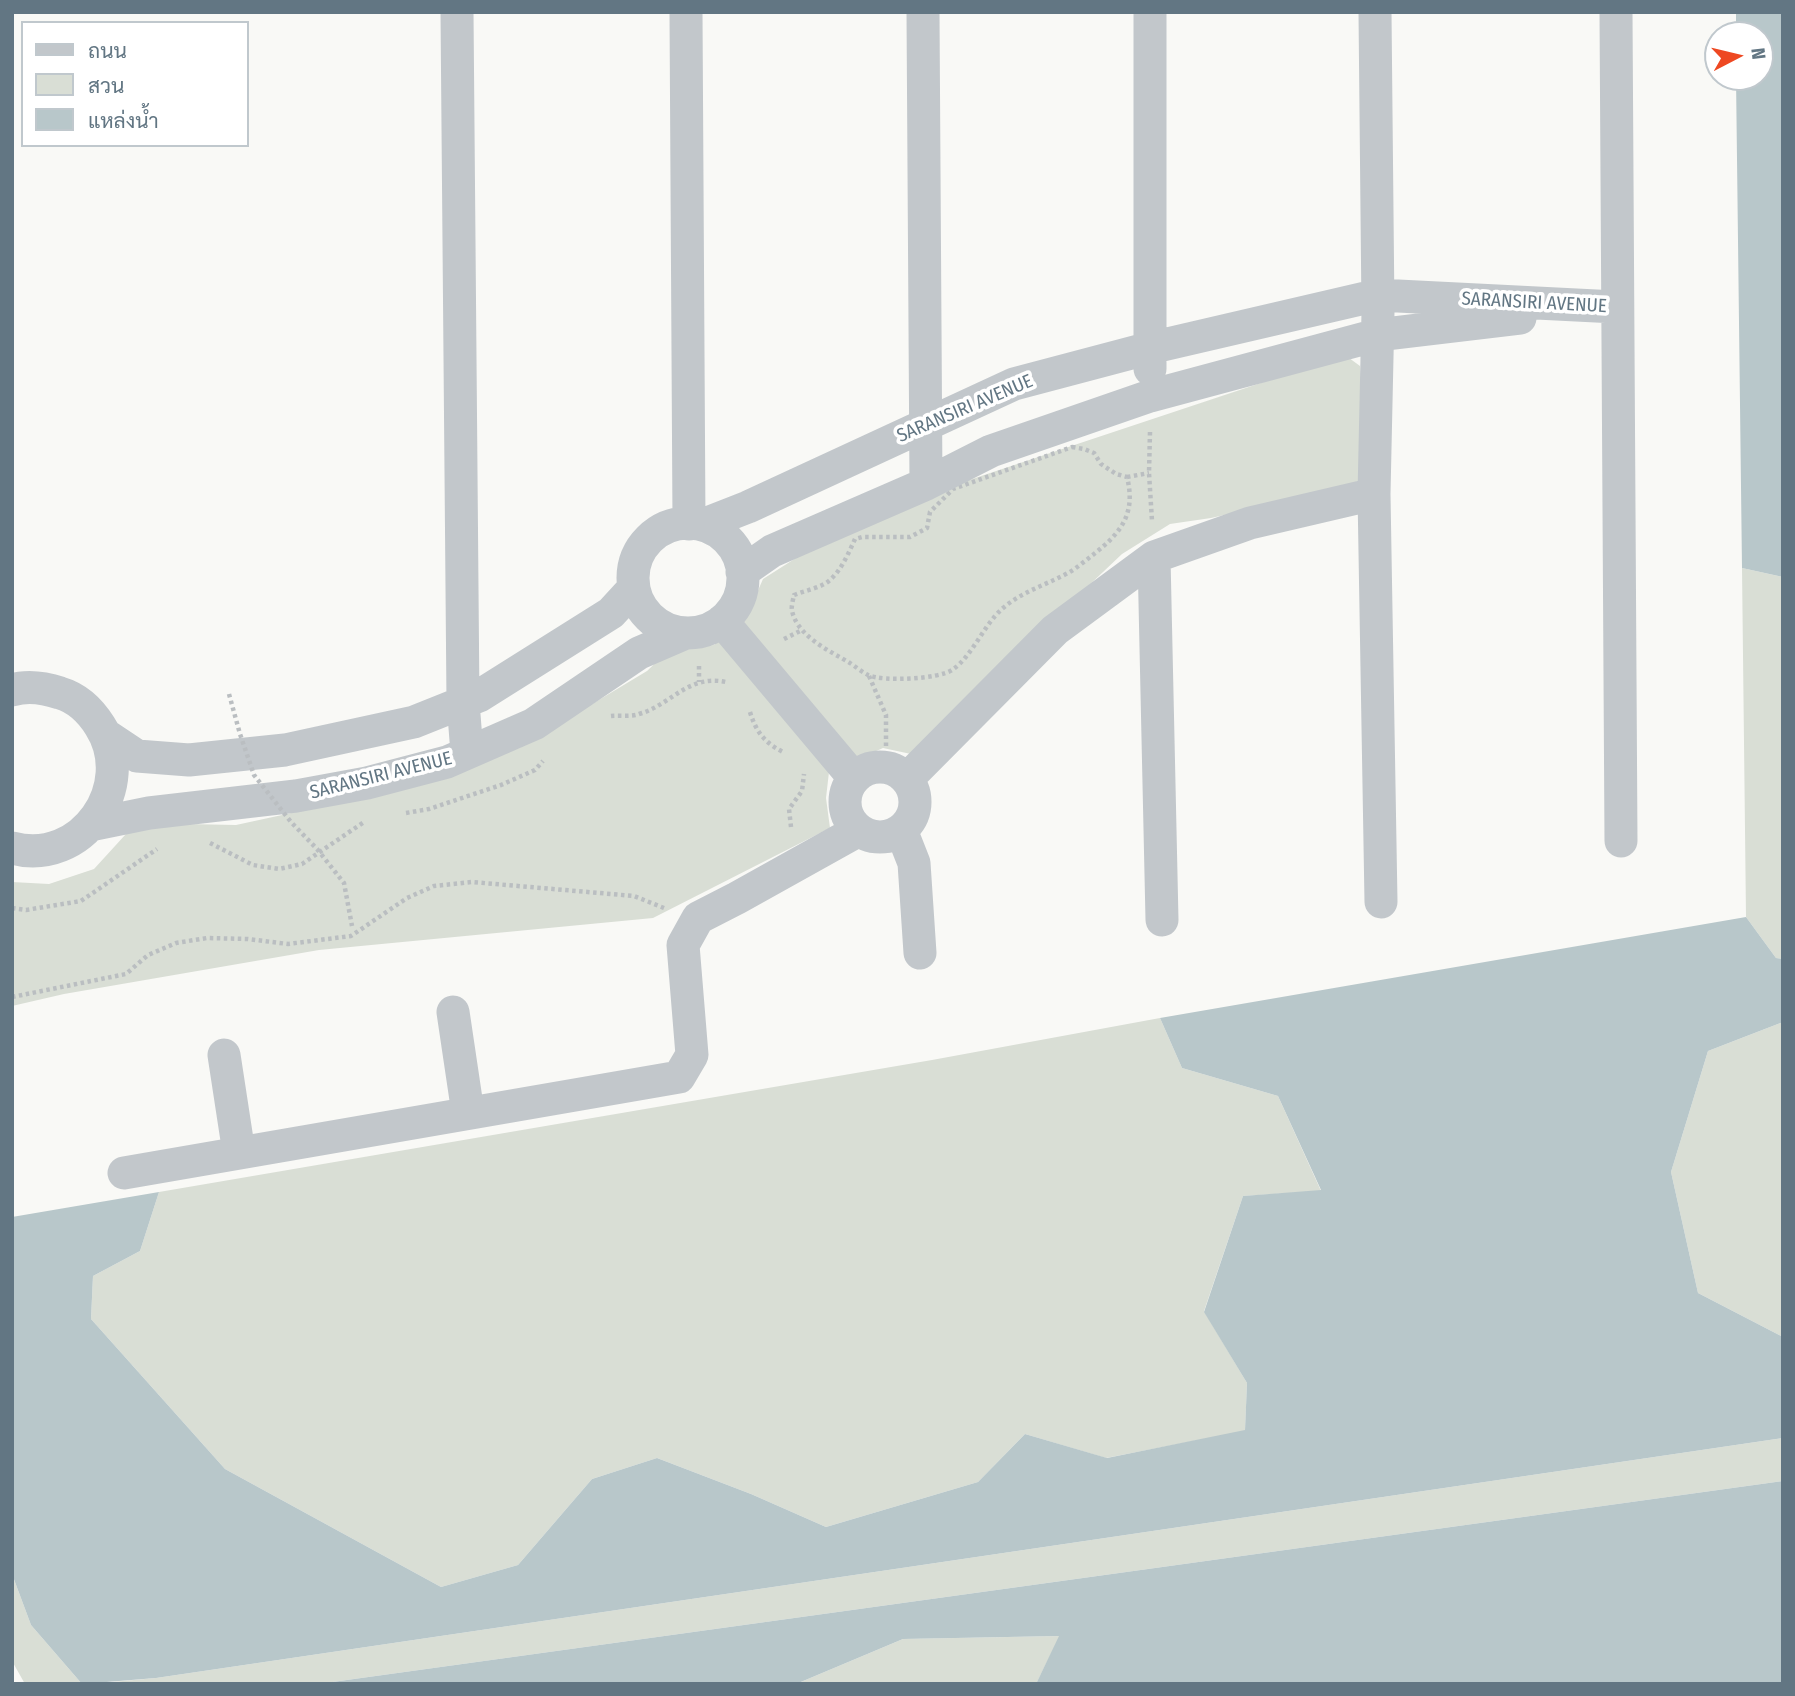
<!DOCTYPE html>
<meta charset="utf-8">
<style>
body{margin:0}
#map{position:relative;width:1795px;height:1696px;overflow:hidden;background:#f9f9f6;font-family:"Fira Sans Condensed",Sarabun,sans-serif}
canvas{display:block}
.frame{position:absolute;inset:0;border:14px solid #627683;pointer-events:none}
.legend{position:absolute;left:21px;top:21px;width:228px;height:126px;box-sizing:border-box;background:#fff;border:2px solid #c0c8cd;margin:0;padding:9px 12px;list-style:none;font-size:21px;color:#627683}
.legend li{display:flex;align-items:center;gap:14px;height:35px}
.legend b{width:35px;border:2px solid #c0c8cd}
.north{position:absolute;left:1704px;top:21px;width:70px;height:70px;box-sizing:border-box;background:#fff;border:2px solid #c0c8cd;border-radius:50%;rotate:83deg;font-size:19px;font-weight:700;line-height:28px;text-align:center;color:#627683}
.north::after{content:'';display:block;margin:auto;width:24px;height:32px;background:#ee4822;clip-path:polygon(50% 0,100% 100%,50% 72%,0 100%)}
</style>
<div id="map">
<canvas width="1795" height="1696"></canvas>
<div class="frame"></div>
<ul class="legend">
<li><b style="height:9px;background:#c2c7cb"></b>ถนน</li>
<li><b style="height:19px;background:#d9ded5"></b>สวน</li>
<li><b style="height:19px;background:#b8c7ca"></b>แหล่งน้ำ</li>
</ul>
<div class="north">N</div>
</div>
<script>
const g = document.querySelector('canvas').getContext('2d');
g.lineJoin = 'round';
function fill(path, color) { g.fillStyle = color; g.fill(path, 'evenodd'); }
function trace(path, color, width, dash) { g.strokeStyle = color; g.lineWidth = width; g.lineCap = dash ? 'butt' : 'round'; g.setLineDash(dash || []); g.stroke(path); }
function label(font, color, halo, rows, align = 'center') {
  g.font = font + ' "Fira Sans Condensed",sans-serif'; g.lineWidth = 7; g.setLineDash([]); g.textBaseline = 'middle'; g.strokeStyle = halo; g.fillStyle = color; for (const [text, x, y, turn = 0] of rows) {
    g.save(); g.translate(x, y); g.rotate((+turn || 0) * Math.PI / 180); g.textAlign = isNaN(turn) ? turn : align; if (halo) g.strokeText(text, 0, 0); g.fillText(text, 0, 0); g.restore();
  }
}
fill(new Path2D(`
 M1345 355 1360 366 1368 478 1323 493 1211 518 1170 524 1122 554 911 754 883 748 829 772 826 798 830 828 653 918 319 950 64 994 12 1006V882L49 884 94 869 136 823 236 825 379 794 519 748 647 671 670 649 714 645 746 618 763 579 818 544 924 495Z
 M1742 568 1783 577V959L1776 958 1746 917Z
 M1160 1018 1182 1068 1278 1096 1321 1191 1243 1196 1204 1311 1247 1383 1245 1431 1106 1458 1025 1434 978 1482 826 1527 751 1494 657 1458 592 1479 518 1565 441 1587 225 1469 91 1319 93 1276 140 1251 159 1192 932 1060Z
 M1783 1022V1337L1698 1293 1671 1172 1708 1051Z
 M1783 1438V1481L318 1684H90L156 1678Z
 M12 1574 31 1625 82 1684H25L12 1661Z
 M1060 1636 1036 1684H796L903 1639Z`), '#d9ded5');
fill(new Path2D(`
 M1736 12H1783V577L1742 568 1736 77H1760V35H1736Z
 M1746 917 1776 958 1783 959V1022L1708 1051 1671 1172 1698 1293 1783 1337V1438L156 1678 82 1684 31 1625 12 1574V1217L159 1192 140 1251 93 1276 91 1319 225 1469 441 1587 518 1565 592 1479 657 1458 751 1494 826 1527 978 1482 1025 1434 1107 1458 1245 1430 1247 1383 1204 1312 1243 1196 1321 1190 1278 1096 1182 1068 1160 1018Z
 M1783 1481V1684H1036L1059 1636 903 1639 796 1684H318Z`), '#b8c7ca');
trace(new Path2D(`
 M1150 432 1149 473 1152 521
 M1072 447 1084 449 1094 453 1101 464 1116 474 1127 477C1136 513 1122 532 1094 554 1086 560 1077 568 1068 573 1046 585 1023 591 1003 608 984 624 972 657 952 670 938 679 884 682 868 675 862 672 856 667 850 663 830 651 798 637 792 611 791 607 793 600 794 595 806 590 822 588 831 579 842 569 849 552 855 539L862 537H910L927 528 930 512 953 489Z
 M1127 477 1149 473
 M784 639 802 630
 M699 666V682
 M869 676 886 715V748
 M750 712C756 732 765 743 783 752
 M611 716C620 715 631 717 639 714 671 705 688 674 726 682
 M406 813 429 809 501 785 535 770 543 761
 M791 827 789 809 802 791 804 774
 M210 843 253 865 279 869 302 864 364 822
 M12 908 26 910 81 901 157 849
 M12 997 126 974 148 955 176 943 207 938 248 939 288 944 351 936 407 898 434 886 472 882 634 896 664 908`), '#babec1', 4.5, [3.5, 3.5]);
trace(new Path2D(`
 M457 12 463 702 467 753
 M686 12 689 524
 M923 12 926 484
 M1150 12V369
 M1375 12 1378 312 1374 494 1381 902
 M1616 12 1621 841
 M633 578a55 55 0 1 1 110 0a55 55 0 1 1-110 0Z
 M702 525 748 507 1014 384 1150 348 1378 295 1616 307
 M1154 557 1162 920
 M742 572 772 551 926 484 991 451 1150 396 1377 335 1520 318
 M722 621 854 778
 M12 690C28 685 45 688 60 693 77 698 90 710 100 726 138 786 82 867 12 848
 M107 736 137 756 189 760 285 750 414 722 479 696 611 613 634 588
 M845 802a35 35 0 1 1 70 0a35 35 0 1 1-70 0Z
 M907 779 1055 630 1154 557 1250 523 1374 494
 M90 825 149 813 296 796 367 783 447 762 534 724 639 653 683 634
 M901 830 914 863 920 953
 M453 1012 468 1113
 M224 1055 239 1153
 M124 1173 679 1077 692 1055 683 945 698 918 737 898 859 830`), '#c2c7cb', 33);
trace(new Path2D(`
 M229 694 240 734 254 775 291 822 317 849 344 883 352 926`), '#babec1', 4.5, [3.5, 3.5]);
label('19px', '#627683', '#fff', [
 ["SARANSIRI AVENUE",1534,303,3],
 ["SARANSIRI AVENUE",965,409,-23],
 ["SARANSIRI AVENUE",381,776,-14]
]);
</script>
